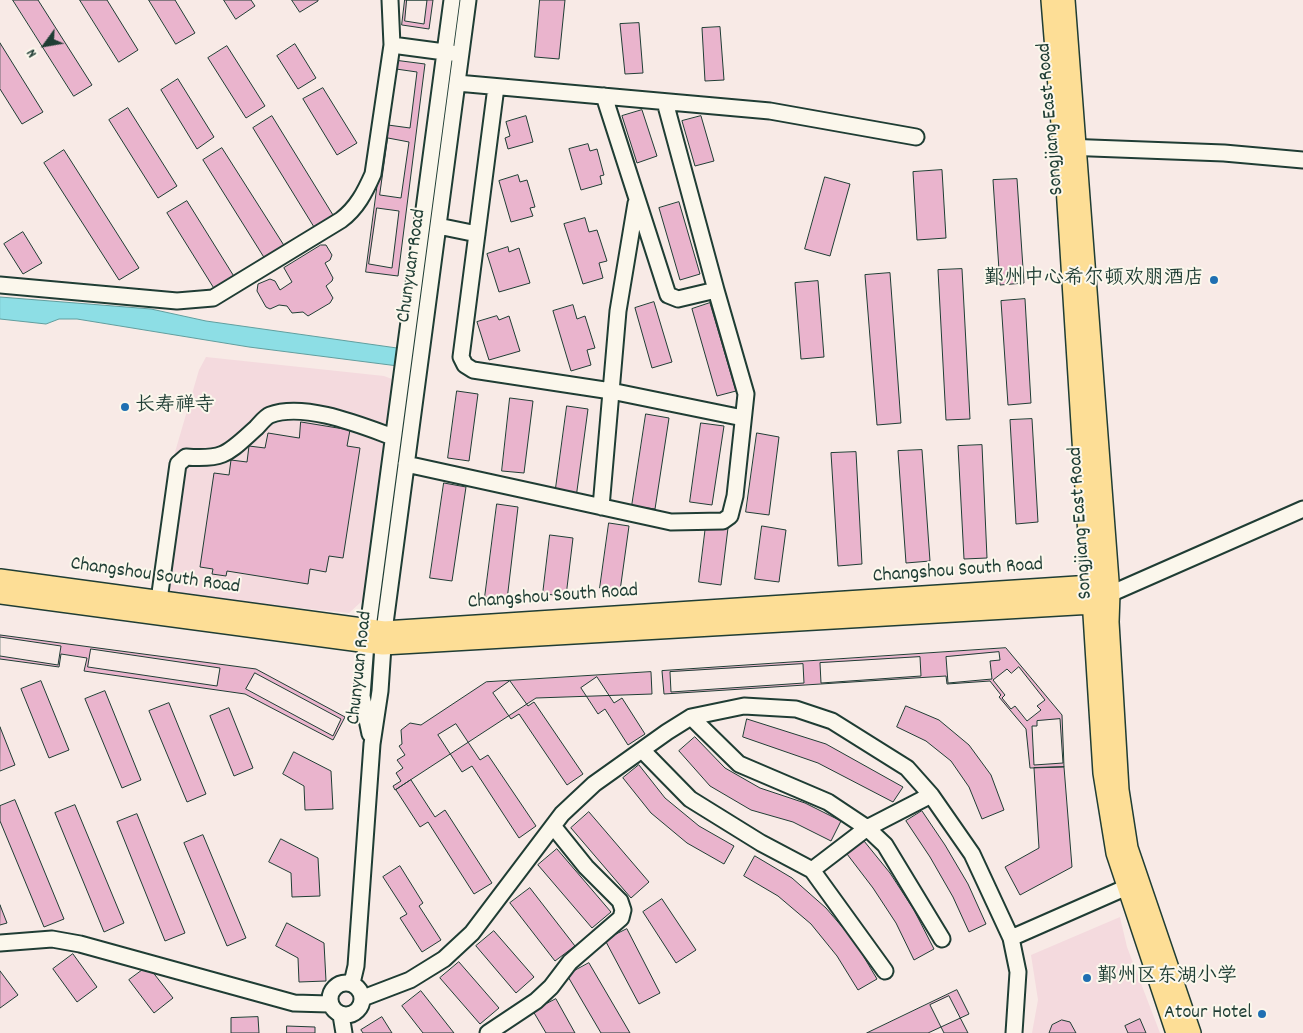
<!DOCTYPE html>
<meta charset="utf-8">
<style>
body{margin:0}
#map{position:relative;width:1303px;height:1033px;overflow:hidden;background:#f8eae6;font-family:Dekko,sans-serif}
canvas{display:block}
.north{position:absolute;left:20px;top:20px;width:50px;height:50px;-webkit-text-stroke:4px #fbf7ec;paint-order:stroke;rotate:238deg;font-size:14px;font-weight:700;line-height:20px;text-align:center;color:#1f3d34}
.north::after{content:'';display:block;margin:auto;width:18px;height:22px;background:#1f3d34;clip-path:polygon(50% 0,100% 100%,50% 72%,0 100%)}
</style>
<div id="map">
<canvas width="1303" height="1033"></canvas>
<div class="north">N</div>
</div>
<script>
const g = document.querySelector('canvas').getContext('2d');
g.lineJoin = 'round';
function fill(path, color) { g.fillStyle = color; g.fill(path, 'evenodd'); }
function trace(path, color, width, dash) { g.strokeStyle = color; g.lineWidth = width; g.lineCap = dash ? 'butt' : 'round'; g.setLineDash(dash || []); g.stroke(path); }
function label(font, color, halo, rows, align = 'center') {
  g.font = font + ' Dekko,"LXGW WenKai TC",sans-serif'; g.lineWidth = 4; g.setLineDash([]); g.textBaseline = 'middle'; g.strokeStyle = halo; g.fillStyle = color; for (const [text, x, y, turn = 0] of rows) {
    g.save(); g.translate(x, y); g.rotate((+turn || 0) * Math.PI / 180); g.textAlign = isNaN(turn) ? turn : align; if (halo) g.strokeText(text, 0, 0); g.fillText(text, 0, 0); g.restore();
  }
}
fill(new Path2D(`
 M206 357 384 376 392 379 367 584 362 601 349 613 152 593 173 459 199 370Z
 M1120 917 1127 947 1160 1033H1032L1038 1000 1031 955Z`), '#f4dade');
const water = new Path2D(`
 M0 297 151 309 206 321 397 348 401 357 398 366 249 347 77 319H59L46 324 0 319Z`);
fill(water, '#8ddee5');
trace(water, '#619e9e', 1);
const building = new Path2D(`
 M13 0H38L92 85 74 96Z
 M80 0H107L138 50 119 62Z
 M149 0H175L195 33 176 44Z
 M224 0H251L255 6 236 19Z
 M292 0H318V1L300 12Z
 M405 0H433L429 29 402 25Z
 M407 0H427L424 24 405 21Z
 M540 0H565L559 59 535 57Z
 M639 23 643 73 625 74 620 24Z
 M720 27 724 80 705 81 702 28Z
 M0 43 43 112 22 124 0 89Z
 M295 44 316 78 298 89 277 56Z
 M227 46 265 106 246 118 208 58Z
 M394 60 425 64 398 276 366 272Z
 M396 69 417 72 410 128 388 125Z
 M178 79 214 137 197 149 161 90Z
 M323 88 357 143 337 155 303 99Z
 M128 108 177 186 158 198 109 120Z
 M642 110 657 156 637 163 622 116Z
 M272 116 333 215 314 227 253 128Z
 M526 116 533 142 508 149 505 138 510 136 506 122Z
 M701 116 714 161 695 166 682 121Z
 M388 138 409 142 401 198 380 195Z
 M588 144 590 151 597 149 604 175 600 176 602 184 581 190 569 149Z
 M222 148 285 247 265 259 203 160Z
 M64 150 139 268 119 280 44 163Z
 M942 170 946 238 917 240 913 172Z
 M518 175 520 182 527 180 535 207 530 208 533 216 511 222 499 181Z
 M825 177 850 184 830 256 805 249Z
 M1017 179 1024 283 1000 285 993 180Z
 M187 201 235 278 215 290 167 213Z
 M679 202 700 274 680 280 659 208Z
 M377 208 399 211 392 268 369 264Z
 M585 218 589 232 597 230 607 261 599 263 603 278 583 284 564 224Z
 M23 232 42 263 23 274 4 244Z
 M321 245H326L332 255 330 260 325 263 333 278 332 281 326 286 333 298 330 303 308 316 303 312 292 313 287 306 279 305 270 309 266 307 257 291 258 284 270 279 275 281 280 290 292 282 284 268Z
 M508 247 509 252 519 248 530 283 499 292 487 254Z
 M962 269 970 419 946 420 938 270Z
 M890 273 901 423 877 425 865 275Z
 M818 281 824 357 801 359 795 283Z
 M1025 299 1031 403 1008 405 1001 301Z
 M654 302 672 362 652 368 635 308Z
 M710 303 736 391 717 396 692 309Z
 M573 305 577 319 585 316 595 348 587 350 591 365 571 371 553 311Z
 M497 316 499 320 509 316 520 351 489 360 477 322Z
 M457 391 478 394 469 461 448 458Z
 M510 398 533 401 524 473 502 471Z
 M567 406 588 409 576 498 555 495Z
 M646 414 669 418 655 509 632 506Z
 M1032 419 1038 522 1016 524 1010 420Z
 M301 422 350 430 347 446 360 448 343 558 329 556 326 572 310 569 308 584 227 571 226 576 212 574 213 569 200 567 214 473 229 475 231 460 247 462 249 446 265 448 268 433 299 438Z
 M701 423 724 426 712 505 690 502Z
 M757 433 779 437 769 515 746 512Z
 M982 445 987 558 964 559 958 446Z
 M922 450 930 561 906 563 898 451Z
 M856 452 862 564 838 566 831 453Z
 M444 483 466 487 452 581 430 578Z
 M497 504 518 507 507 600 485 597Z
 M609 523 629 526 620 591 600 588Z
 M706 525 728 528 721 585 699 582Z
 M762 526 786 530 779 582 755 579Z
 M550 535 573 538 566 596 543 594Z
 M0 635 256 669 345 717 333 740 245 694 84 671 87 658 61 654 59 667 0 659Z
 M0 637 61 646 58 665 0 656Z
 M1006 648 1062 715 1064 767 1030 768 1026 729 999 697 1001 695 990 681 947 684 946 676 664 694 662 671Z
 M91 649 220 668 217 686 88 667Z
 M999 652 1000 660 990 661 992 679 948 683 946 657Z
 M920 657 921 676 821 683 820 663Z
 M803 664 804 683 671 692 670 672Z
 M1019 667 1045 700 1037 706 1041 710 1027 721 1015 706 1011 709 1002 698 1005 695 993 680 1007 669 1011 673Z
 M651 672 652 694 536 698 395 790 393 786 401 781 396 773 403 768 397 760 405 755 399 746 402 744 401 730 410 723 421 725 486 682Z
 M255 673 341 719 333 736 246 689Z
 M597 677 614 703 622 698 645 734 628 745 605 709 598 714 581 688Z
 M41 681 69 750 49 758 21 689Z
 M510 681 528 706 534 702 583 774 567 785 519 714 511 719 493 693Z
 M105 691 141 780 122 788 85 699Z
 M169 703 206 794 187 802 149 711Z
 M906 706 939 720 969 745 991 775 1004 810 982 819 969 787 951 761 926 741 897 727Z
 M229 708 253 768 234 776 210 716Z
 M747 719 826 744 903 787 893 802 818 763 743 737Z
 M1060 719 1063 763 1034 765 1032 726H1037V721Z
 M456 724 480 760 488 755 536 826 519 838 472 766 462 772 438 735Z
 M0 727 15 765 0 771Z
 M695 737 725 768 760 788 805 803 841 821 831 841 793 822 751 810 710 786 679 751Z
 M294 752 331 771 333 809 305 810 304 786 283 774Z
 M639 765 665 798 699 826 734 846 724 864 687 843 651 813 623 778Z
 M1064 767 1072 867 1020 895 1005 867 1039 848 1034 768Z
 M411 780 435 817 445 810 492 883 474 894 428 822 420 827 396 790Z
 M15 800 64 919 44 927 0 821V806Z
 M75 805 124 923 104 932 55 813Z
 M922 811 945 845 968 884 986 924 969 932 953 897 930 857 906 821Z
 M589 812 649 882 631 898 571 828Z
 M137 814 185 933 165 941 117 822Z
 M203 835 246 938 227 946 184 843Z
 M281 839 318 858 320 896 292 897 291 873 269 862Z
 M864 841 890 873 914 910 934 949 914 960 896 923 873 888 847 854Z
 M557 849 611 912 592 928 538 865Z
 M755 856 792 878 826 908 855 942 877 979 858 990 837 956 811 924 778 896 744 876Z
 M400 866 423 903 419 906 441 940 422 952 400 918 407 914 383 877Z
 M530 888 575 946 555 961 510 903Z
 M662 899 696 950 676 963 643 912Z
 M0 905 7 923 0 925Z
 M287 923 324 943 326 981 299 982 298 958 276 946Z
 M627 929 660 993 639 1004 605 940Z
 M494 931 534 977 516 993 476 946Z
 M73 954 97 987 77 1002 53 969Z
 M459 962 499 1008 480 1024 440 978Z
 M589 963 630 1033H601L567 975Z
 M148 966 173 998 154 1013 129 980Z
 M0 971 18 995 0 1008Z
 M957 990 969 1014 928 1033H867Z
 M421 991 454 1033H423L402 1006Z
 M949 996 968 1033H944L930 1005Z
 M556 999 575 1033H546L533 1011Z
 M258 1017 259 1033H231V1018Z
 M382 1017 392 1033H363L361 1030Z
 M1140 1019 1146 1033H1128L1125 1026Z
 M1062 1020 1070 1022 1076 1033H1049L1052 1025Z
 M287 1026 315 1027V1033H287Z`);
fill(building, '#eab4cd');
trace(building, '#1f3d34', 1);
const minor = new Path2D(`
 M392 45 452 53
 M457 83 770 111 916 137
 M496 87 461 357 465 365 473 370 611 391 743 418
 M604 96 668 295 678 299 716 290 665 102
 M1065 147 1224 153 1303 160
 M438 226 477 234
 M0 285 177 301 213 298 341 220C357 208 365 192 373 174L392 45 390 0
 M406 464 671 522 723 521 730 516 735 496 746 394 716 290
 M601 507 618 311 636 203
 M1110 594 1303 509
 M159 600 178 464 186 457C225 460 228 453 256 428 260 424 265 417 270 415 304 402 360 425 393 437
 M691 717 739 764 828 802 867 828 885 845 942 939
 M370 734 362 696 366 643 452 0
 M642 750 690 799 761 843 812 870 885 971
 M812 870 867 828 931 795
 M1011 938 1127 887
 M0 943 52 939 80 944 294 1003 329 1004
 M330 999a16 16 0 1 1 32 0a16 16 0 1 1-32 0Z
 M352 983 356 966 372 744 380 691 384 631 468 0
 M363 998 410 980 444 959 472 933 562 814 594 784 667 732 691 717 744 706 796 709 832 721 907 768 931 795 972 854 1011 938 1018 972 1014 1033
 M341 1015 344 1033
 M488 1033 536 1001 551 987 570 962 621 918 623 910 620 901 586 867 553 826`);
const major = new Path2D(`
 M1051 0 1066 186 1103 773 1116 853 1176 1033
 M1065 0 1110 594 1109 622 1119 790 1128 848 1191 1033
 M0 579 384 631 1092 585 1110 594
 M0 594 383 645 1093 604 1110 594`);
trace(minor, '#1f3d34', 19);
trace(major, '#1f3d34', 22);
trace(minor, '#fbf7ec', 15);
trace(major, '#fdde96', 19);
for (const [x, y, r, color] of [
 [1214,280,5,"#1f6fb2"],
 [125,407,5,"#1f6fb2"],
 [1087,978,5,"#1f6fb2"],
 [1262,1014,5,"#1f6fb2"]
]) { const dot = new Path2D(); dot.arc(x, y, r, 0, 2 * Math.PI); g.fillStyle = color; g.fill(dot); trace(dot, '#fbf7ec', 2); }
label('20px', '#1f3d34', '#fbf7ec', [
 ["Songjiang East Road",1052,119,-95],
 ["Chunyuan Road",413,266,-82],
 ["Songjiang East Road",1082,523,-94],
 ["Changshou South Road",958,572,-4],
 ["Changshou South Road",155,577,8],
 ["Changshou South Road",553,598,-4],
 ["Chunyuan Road",361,668,-84]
]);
label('20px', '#1f3d34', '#fbf7ec', [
 ["鄞州中心希尔顿欢朋酒店",1204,280],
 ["长寿禅寺",135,407,"left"],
 ["鄞州区东湖小学",1097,978,"left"],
 ["Atour Hotel",1252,1014]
], 'right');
</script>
